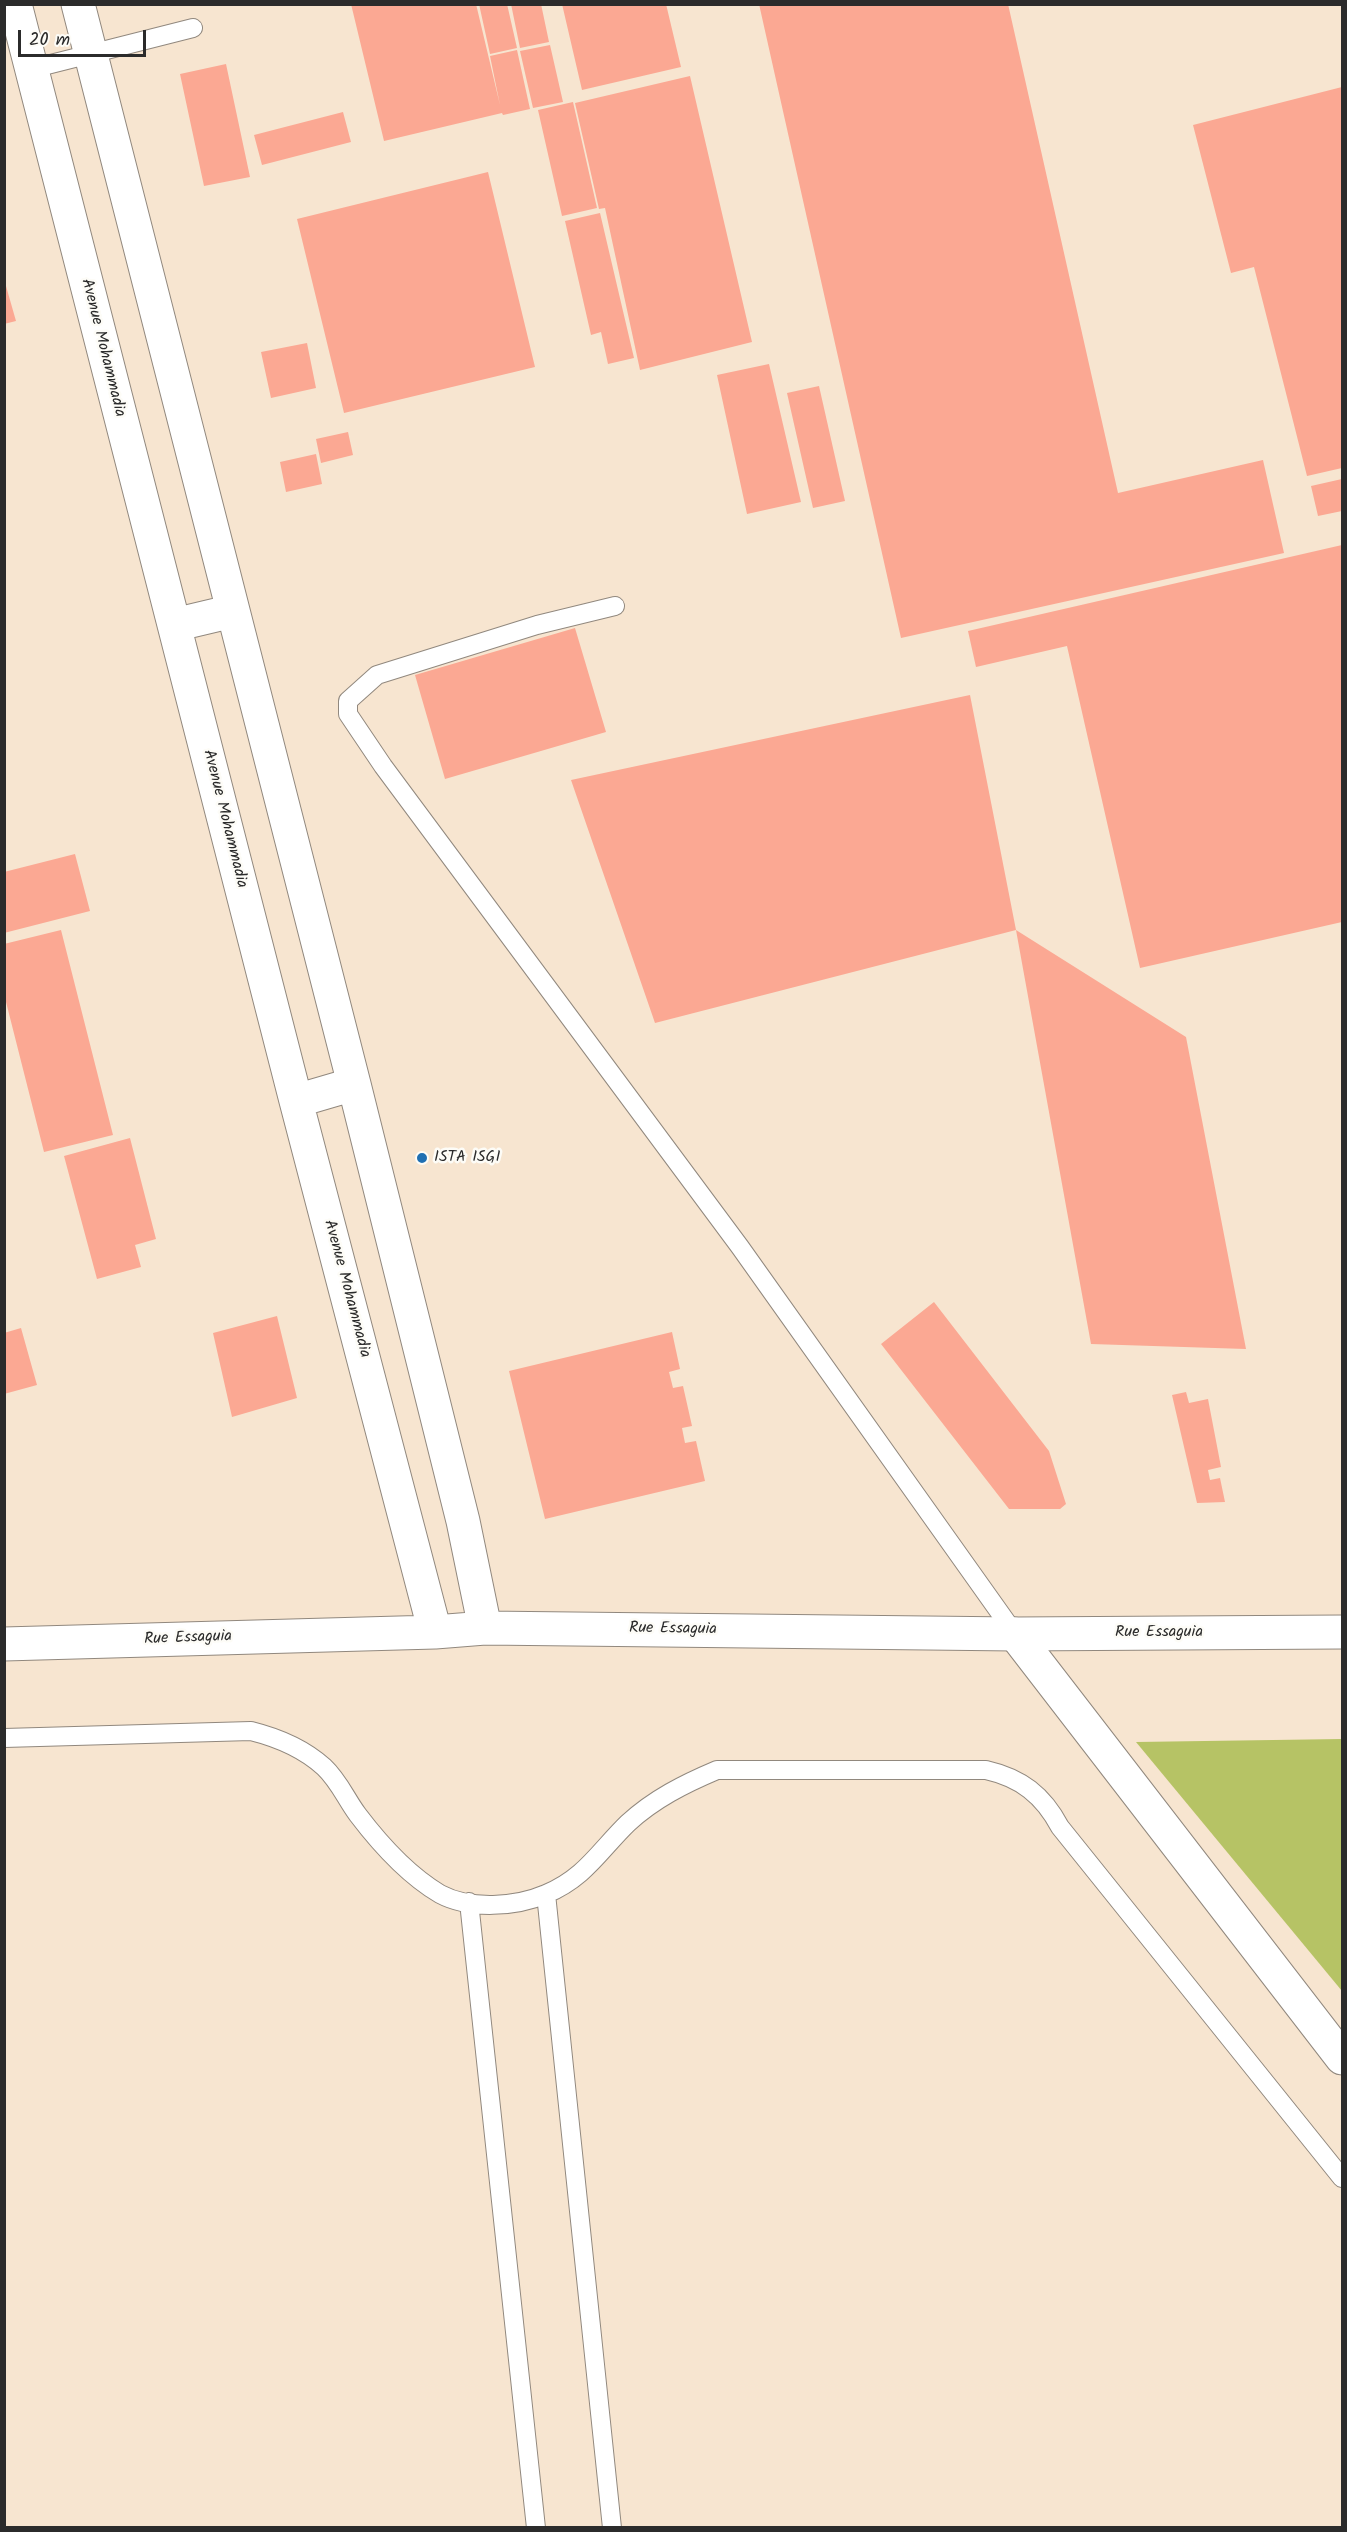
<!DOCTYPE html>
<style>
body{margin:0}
#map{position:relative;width:1347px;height:2532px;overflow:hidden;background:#f7e5d0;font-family:Kalam,sans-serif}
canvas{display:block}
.frame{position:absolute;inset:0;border:6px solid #2b2b2b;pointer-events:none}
.scale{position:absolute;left:18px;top:30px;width:128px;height:27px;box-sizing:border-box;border:3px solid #2b2b2b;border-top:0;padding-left:8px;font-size:18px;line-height:21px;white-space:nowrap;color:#2b2b2b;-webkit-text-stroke:4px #fdfcf7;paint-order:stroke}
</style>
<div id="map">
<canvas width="1347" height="2532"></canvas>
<div class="frame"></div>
<div class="scale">20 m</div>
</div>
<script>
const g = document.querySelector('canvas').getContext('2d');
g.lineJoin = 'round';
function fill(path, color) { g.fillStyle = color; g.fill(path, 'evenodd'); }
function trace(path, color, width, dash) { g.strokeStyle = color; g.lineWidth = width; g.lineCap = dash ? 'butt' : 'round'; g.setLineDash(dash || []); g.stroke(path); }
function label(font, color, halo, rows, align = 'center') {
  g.font = font + ' Kalam,sans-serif'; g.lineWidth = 5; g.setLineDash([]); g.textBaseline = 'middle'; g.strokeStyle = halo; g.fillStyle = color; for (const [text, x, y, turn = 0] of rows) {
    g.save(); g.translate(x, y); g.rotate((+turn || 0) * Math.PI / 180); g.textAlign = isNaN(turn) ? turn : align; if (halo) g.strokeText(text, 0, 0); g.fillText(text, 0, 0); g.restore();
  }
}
fill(new Path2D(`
 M1342 1739V1991L1136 1742Z`), '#b6c365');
fill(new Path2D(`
 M351 4H476L500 105 490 56 517 50 530 109 503 115 502 113 384 141Z
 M479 4H507L517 48 490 54Z
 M511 4H541L549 42 520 48Z
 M562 4H666L681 67 582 90Z
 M759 4H1008L1118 493 1263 460 1284 553 901 638Z
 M550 45 563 102 533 108 520 51Z
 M226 64 250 177 204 186 180 74Z
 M690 76 752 342 640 370 605 208 599 209 575 103Z
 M1342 87V468L1307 476 1254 267 1231 273 1193 125Z
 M573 102 597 208 562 216 538 110Z
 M343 112 351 142 262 165 254 135Z
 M488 172 535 367 344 413 297 219Z
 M600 213 634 358 608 364 601 332 591 335 565 221Z
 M4 279 16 321 4 324Z
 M307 343 316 388 271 398 261 352Z
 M769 364 801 502 747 514 717 375Z
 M819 386 845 501 813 508 787 393Z
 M348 432 353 455 321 463 316 439Z
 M316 454 322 484 286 492 280 462Z
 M1342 479V511L1318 516 1311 486Z
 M1342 545V922L1140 968 1067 646 976 667 968 631Z
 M575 628 606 732 445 779 415 675Z
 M970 695 1016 930 1186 1037 1246 1349 1091 1344 1016 930 655 1023 571 780Z
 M75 854 90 911 4 933V872Z
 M61 930 113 1135 44 1152 4 994V944Z
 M130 1138 156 1239 135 1245 141 1267 97 1279 64 1156Z
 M934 1302 1049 1451 1066 1504 1060 1509H1009L881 1344Z
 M277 1316 297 1398 232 1417 213 1333Z
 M21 1328 37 1385 4 1394V1333Z
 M672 1332 680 1369 669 1372 673 1388 683 1386 692 1426 682 1428 685 1443 696 1441 705 1481 545 1519 509 1371Z
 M1186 1392 1189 1403 1208 1399 1221 1467 1208 1470 1210 1480 1220 1478 1225 1502 1197 1503 1172 1395Z`), '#fba893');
const service = new Path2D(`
 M31 69 193 28
 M615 606 537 625 377 675 348 701V714L383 766 740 1247 1015 1634
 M4 1738 251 1731C279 1738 303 1748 324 1767 339 1781 346 1799 358 1815 380 1844 408 1875 440 1894 470 1910 516 1907 546 1894 585 1878 600 1850 628 1823 654 1799 684 1784 717 1770H986C1021 1778 1043 1795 1060 1827L1342 2178
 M546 1894 612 2528
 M469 1902 536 2528`);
const minor = new Path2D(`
 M1015 1634 1342 2058`);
const tertiary = new Path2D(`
 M15 4 296 1101 435 1632
 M78 4 354 1084 463 1521 485 1628
 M174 625 233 611
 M296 1101 354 1084
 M4 1644 435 1632 485 1628 1015 1634 1342 1632`);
trace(service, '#91887e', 20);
trace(minor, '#91887e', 35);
trace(tertiary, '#91887e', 35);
trace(service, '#fff', 18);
trace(minor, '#fff', 33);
trace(tertiary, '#fff', 33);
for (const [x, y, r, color] of [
 [422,1158,6,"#1f6fb2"]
]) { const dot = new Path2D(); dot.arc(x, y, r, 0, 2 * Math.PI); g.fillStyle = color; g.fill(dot); trace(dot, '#fdfcf7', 2); }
label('16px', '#2b2b2b', '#fdfcf7', [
 ["Avenue Mohammadia",102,348,76],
 ["Avenue Mohammadia",224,819,76],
 ["Avenue Mohammadia",346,1289,75],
 ["Rue Essaguia",673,1630,1],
 ["Rue Essaguia",1159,1633],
 ["Rue Essaguia",188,1639,-2]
]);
label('16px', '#2b2b2b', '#fdfcf7', [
 ["ISTA ISGI",434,1158]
], 'left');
</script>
